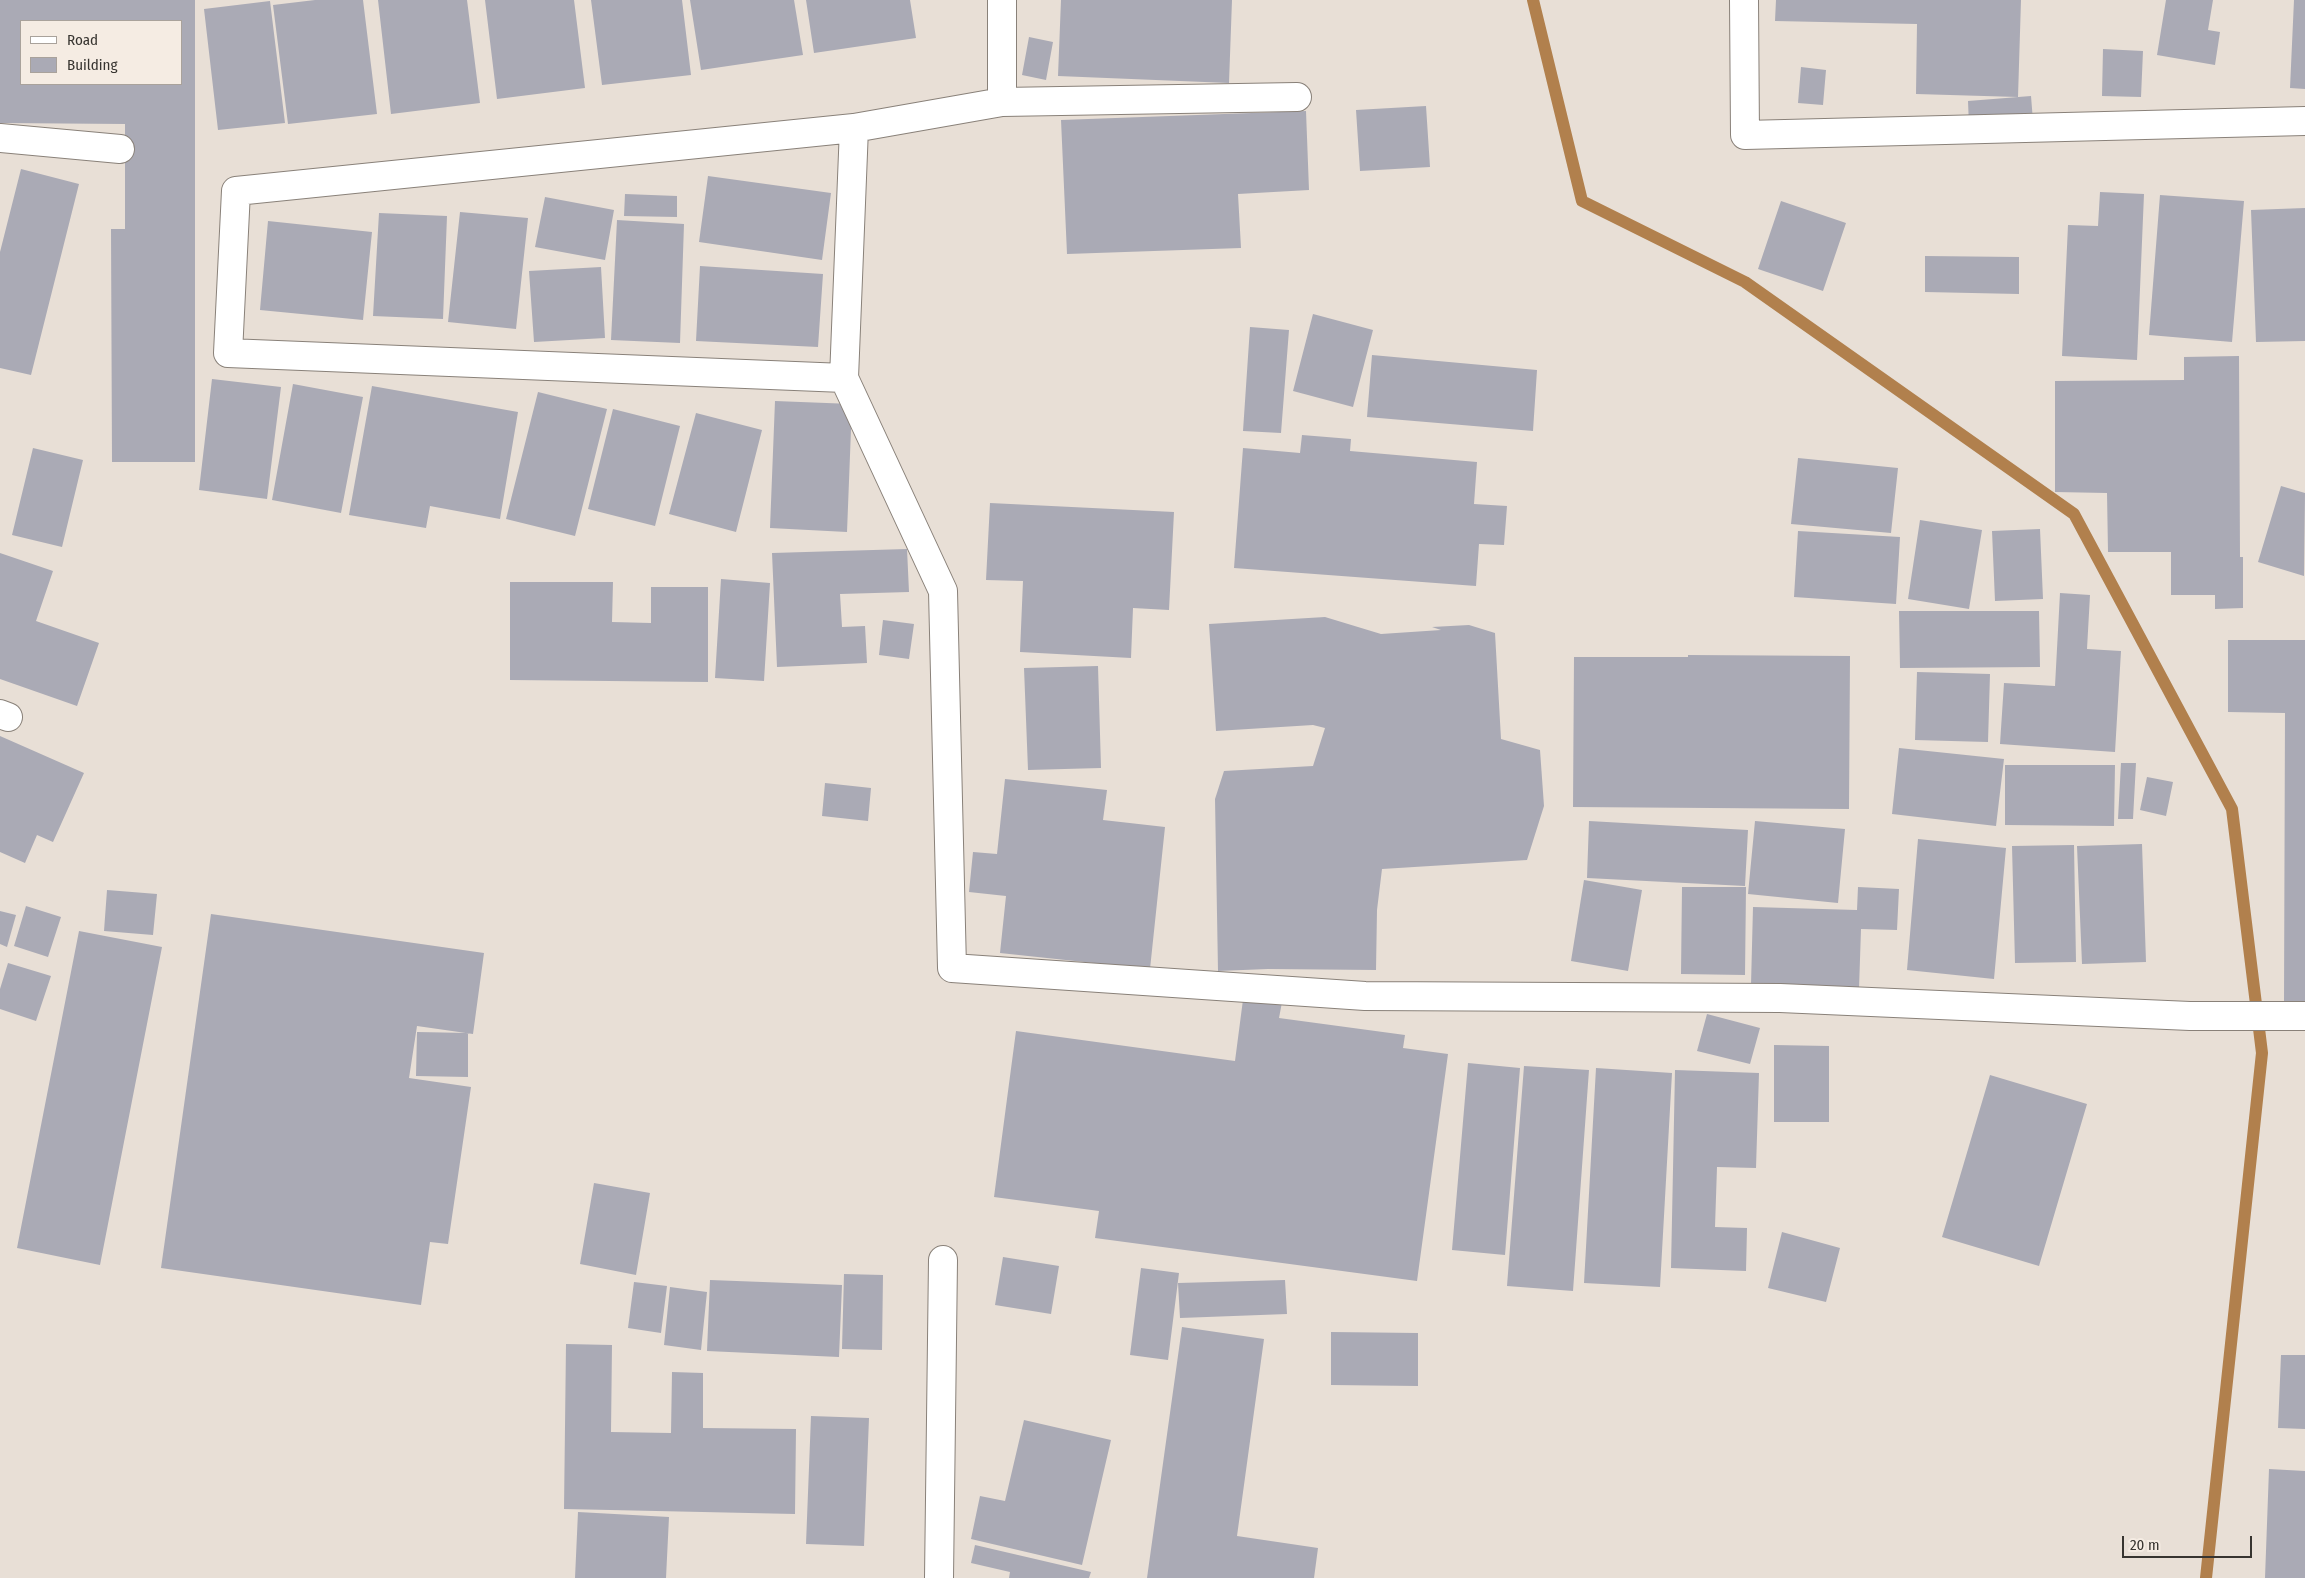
<!DOCTYPE html>
<style>
body{margin:0}
#map{position:relative;width:2305px;height:1578px;overflow:hidden;background:#e8dfd6;font-family:"Fira Sans Condensed",sans-serif}
canvas{display:block}
.legend{position:absolute;left:20px;top:20px;width:162px;height:65px;box-sizing:border-box;background:#f5ece3;border:1px solid #a9a29b;margin:0;padding:6px 9px;list-style:none;font-size:15px;color:#373430}
.legend li{display:flex;align-items:center;gap:10px;height:25px}
.legend b{width:25px;border:1px solid #a9a29b}
.scale{position:absolute;left:2122px;top:1536px;width:130px;height:22px;box-sizing:border-box;border:2px solid #373430;border-top:0;padding-left:6px;font-size:15px;line-height:18px;white-space:nowrap;color:#373430;-webkit-text-stroke:4px #f5ece3;paint-order:stroke}
</style>
<div id="map">
<canvas width="2305" height="1578"></canvas>
<ul class="legend">
<li><b style="height:6px;background:#fff"></b>Road</li>
<li><b style="height:14px;background:#aaaab5"></b>Building</li>
</ul>
<div class="scale">20 m</div>
</div>
<script>
const g = document.querySelector('canvas').getContext('2d');
g.lineJoin = 'round';
function trace(path, color, width, dash) { g.strokeStyle = color; g.lineWidth = width; g.lineCap = dash ? 'butt' : 'round'; g.setLineDash(dash || []); g.stroke(path); }
function fill(path, color) { g.fillStyle = color; g.fill(path, 'evenodd'); }
trace(new Path2D(`
 M1533 0 1582 201 1745 282 2074 514 2232 809 2262 1053 2206 1578`), '#b1804d', 12);
fill(new Path2D(`
 M0 0H195V462H112L111 229H125V124L0 123ZM21 21H181V84H21Z
 M315 0H363L377 114 288 124 273 5Z
 M378 0H467L480 103 391 114Z
 M485 0H574L585 88 497 99Z
 M591 0H682L691 75 602 85Z
 M690 0H794L803 55 701 70Z
 M806 0H910L916 38 814 53Z
 M1061 0H1232L1229 83 1058 76Z
 M1776 0H2021L2018 97 1916 94 1917 24 1775 21Z
 M2166 0H2213L2208 30 2220 32 2215 65 2157 55Z
 M2294 0H2305V89L2290 88Z
 M270 1 285 123 218 130 204 9Z
 M1029 37 1053 42 1046 80 1022 75Z
 M2103 49 2143 51 2141 97 2102 96Z
 M1801 67 1826 70 1823 105 1798 103Z
 M2031 96 2033 121 1969 126 1968 101Z
 M1426 106 1430 167 1360 171 1356 110Z
 M1306 111 1309 190 1238 194 1241 248 1067 254 1061 120Z
 M21 169 79 184 31 375 0 368V252Z
 M708 176 831 193 822 260 699 242Z
 M2100 192 2144 194 2137 360 2062 356 2068 225 2098 226Z
 M625 194 677 196V217L624 216Z
 M2160 195 2244 201 2232 342 2149 335Z
 M545 197 614 210 605 260 535 247Z
 M1781 201 1846 223 1823 291 1758 269Z
 M2305 208V341L2256 342 2251 210Z
 M460 212 528 218 516 329 448 322Z
 M379 213 447 216 443 319 373 316Z
 M617 220 684 224 680 343 611 340Z
 M268 221 372 232 363 320 260 310Z
 M1925 256 2019 257V294L1925 292Z
 M700 266 823 274 818 347 696 341Z
 M601 267 605 338 534 342 529 271Z
 M1313 314 1373 330 1353 407 1293 391Z
 M1250 327 1289 330 1281 433 1243 431Z
 M1372 355 1537 370 1533 431 1367 417Z
 M2239 356 2240 557H2243V608L2215 609V595H2171V552H2108L2107 493 2055 492V381L2184 380V357Z
 M212 379 281 387 267 499 199 490Z
 M293 384 363 397 341 513 272 500Z
 M372 386 518 412 500 519 430 506 426 528 349 515Z
 M538 392 607 409 575 536 506 519Z
 M775 401 852 404 847 532 770 528Z
 M613 409 680 426 655 526 588 509Z
 M696 413 762 430 736 532 669 514Z
 M1302 435 1351 439 1350 451 1477 462 1474 504 1507 506 1504 545 1479 544 1476 586 1234 568 1243 448 1300 453Z
 M33 448 83 460 62 547 12 535Z
 M1798 458 1898 468 1891 533 1791 524Z
 M2281 486 2305 493 2304 576 2258 562Z
 M990 503 1174 512 1169 610 1133 608 1131 658 1020 652 1023 581 986 580Z
 M1920 520 1982 530 1969 609 1908 599Z
 M2040 529 2043 599 1995 601 1992 531Z
 M1798 531 1900 537 1896 604 1794 597Z
 M907 549 909 592 840 594 842 627 865 626 867 663 777 667 772 553Z
 M0 553 53 571 36 621 99 643 77 706 0 679Z
 M721 579 770 583 764 681 715 678Z
 M510 582H613L612 622 651 623V587H708V682L510 680Z
 M2060 593 2090 595 2087 649 2121 651 2115 752 2000 744 2004 683 2055 686Z
 M1899 611H2039L2040 667 1900 668Z
 M1325 617 1381 634 1441 630 1432 627 1469 625 1495 633 1501 739 1540 750 1544 806 1527 860 1382 869 1377 910 1376 970 1268 969 1218 971 1215 799 1224 771 1313 766 1325 728 1313 725 1216 731 1209 624Z
 M883 620 914 624 909 659 879 655Z
 M2228 640H2305V1001H2284L2285 713 2228 712Z
 M1688 655 1850 656 1849 809 1573 807 1574 657H1688Z
 M1098 666 1101 768 1028 770 1024 668Z
 M1917 672 1990 674 1988 742 1915 740Z
 M0 736 84 773 53 842 37 835 25 863 0 852Z
 M1899 748 2004 759 1996 826 1892 814Z
 M2121 763H2136L2133 819H2118Z
 M2005 765H2115L2114 826 2005 825Z
 M2147 777 2173 782 2166 816 2140 810Z
 M1005 779 1107 790 1103 820 1165 827 1150 969 1000 953 1006 896 969 892 973 852 997 854Z
 M825 783 871 788 868 821 822 816Z
 M1589 821 1748 830 1745 886 1587 878Z
 M1755 821 1845 829 1838 903 1748 894Z
 M1918 839 2006 848 1994 979 1907 970Z
 M2142 844 2146 962 2082 964 2077 846Z
 M2074 845 2076 962 2015 963 2012 846Z
 M1584 880 1642 890 1628 971 1571 961Z
 M1682 887H1746L1745 975 1681 974Z
 M1858 887 1899 889 1897 930 1861 929 1859 989 1751 985 1753 907 1857 910Z
 M107 890 157 894 153 935 104 931Z
 M26 906 61 917 48 957 14 946Z
 M0 911 16 915 7 947 0 944Z
 M211 914 484 953 473 1034 417 1026 409 1078 471 1087 448 1244 430 1242 421 1305 161 1268Z
 M79 931 162 947 100 1265 17 1248Z
 M8 963 51 976 36 1021 0 1009V989Z
 M1244 992 1283 997 1279 1018 1405 1035 1403 1048 1448 1054 1417 1281 1095 1238 1099 1211 994 1197 1016 1031 1235 1061Z
 M1707 1014 1760 1028 1750 1064 1697 1051Z
 M417 1032 468 1033V1077L416 1076Z
 M1774 1045 1829 1046V1122H1774Z
 M1468 1063 1520 1068 1505 1255 1452 1250Z
 M1524 1066 1589 1070 1573 1291 1507 1286Z
 M1596 1068 1672 1073 1660 1287 1584 1283Z
 M1675 1070 1759 1073 1756 1168 1717 1167 1715 1227 1747 1228 1746 1271 1671 1268Z
 M1990 1075 2087 1104 2039 1266 1942 1237Z
 M594 1183 650 1193 636 1275 580 1264Z
 M1782 1232 1840 1248 1826 1302 1768 1288Z
 M1003 1257 1059 1266 1051 1314 995 1305Z
 M1141 1268 1179 1273 1168 1360 1130 1355Z
 M844 1274 883 1275 882 1350 842 1349Z
 M710 1280 842 1285 839 1357 707 1351Z
 M1285 1280 1287 1314 1180 1318 1178 1283Z
 M634 1282 667 1286 661 1333 628 1328Z
 M670 1287 707 1292 701 1350 664 1345Z
 M1182 1327 1264 1339 1237 1536 1318 1548 1314 1578H1147Z
 M1331 1332 1418 1333V1386L1331 1385Z
 M566 1344 612 1345 611 1432 671 1433 672 1372 703 1373V1428L796 1429 795 1514 564 1509Z
 M2281 1355H2305V1429L2278 1428Z
 M811 1416 869 1418 864 1546 806 1544Z
 M1024 1420 1111 1440 1082 1565 971 1539 980 1496 1005 1501Z
 M2269 1469 2305 1471V1578H2265Z
 M578 1512 669 1517 666 1578H575Z
 M975 1545 1091 1572 1089 1578H1009L1010 1572 971 1563Z`), '#aaaab5');
const minor = new Path2D(`
 M1744 0 1745 135 2305 121
 M1002 102 1297 97
 M854 128 844 378 228 353 236 191 854 128 1002 102V0
 M0 138 120 149
 M844 378 943 591 952 968 1365 996 1780 998 2190 1016H2305
 M0 714 8 717
 M939 1578 943 1260`);
trace(minor, '#898179', 30);
trace(minor, '#fff', 28);
</script>
